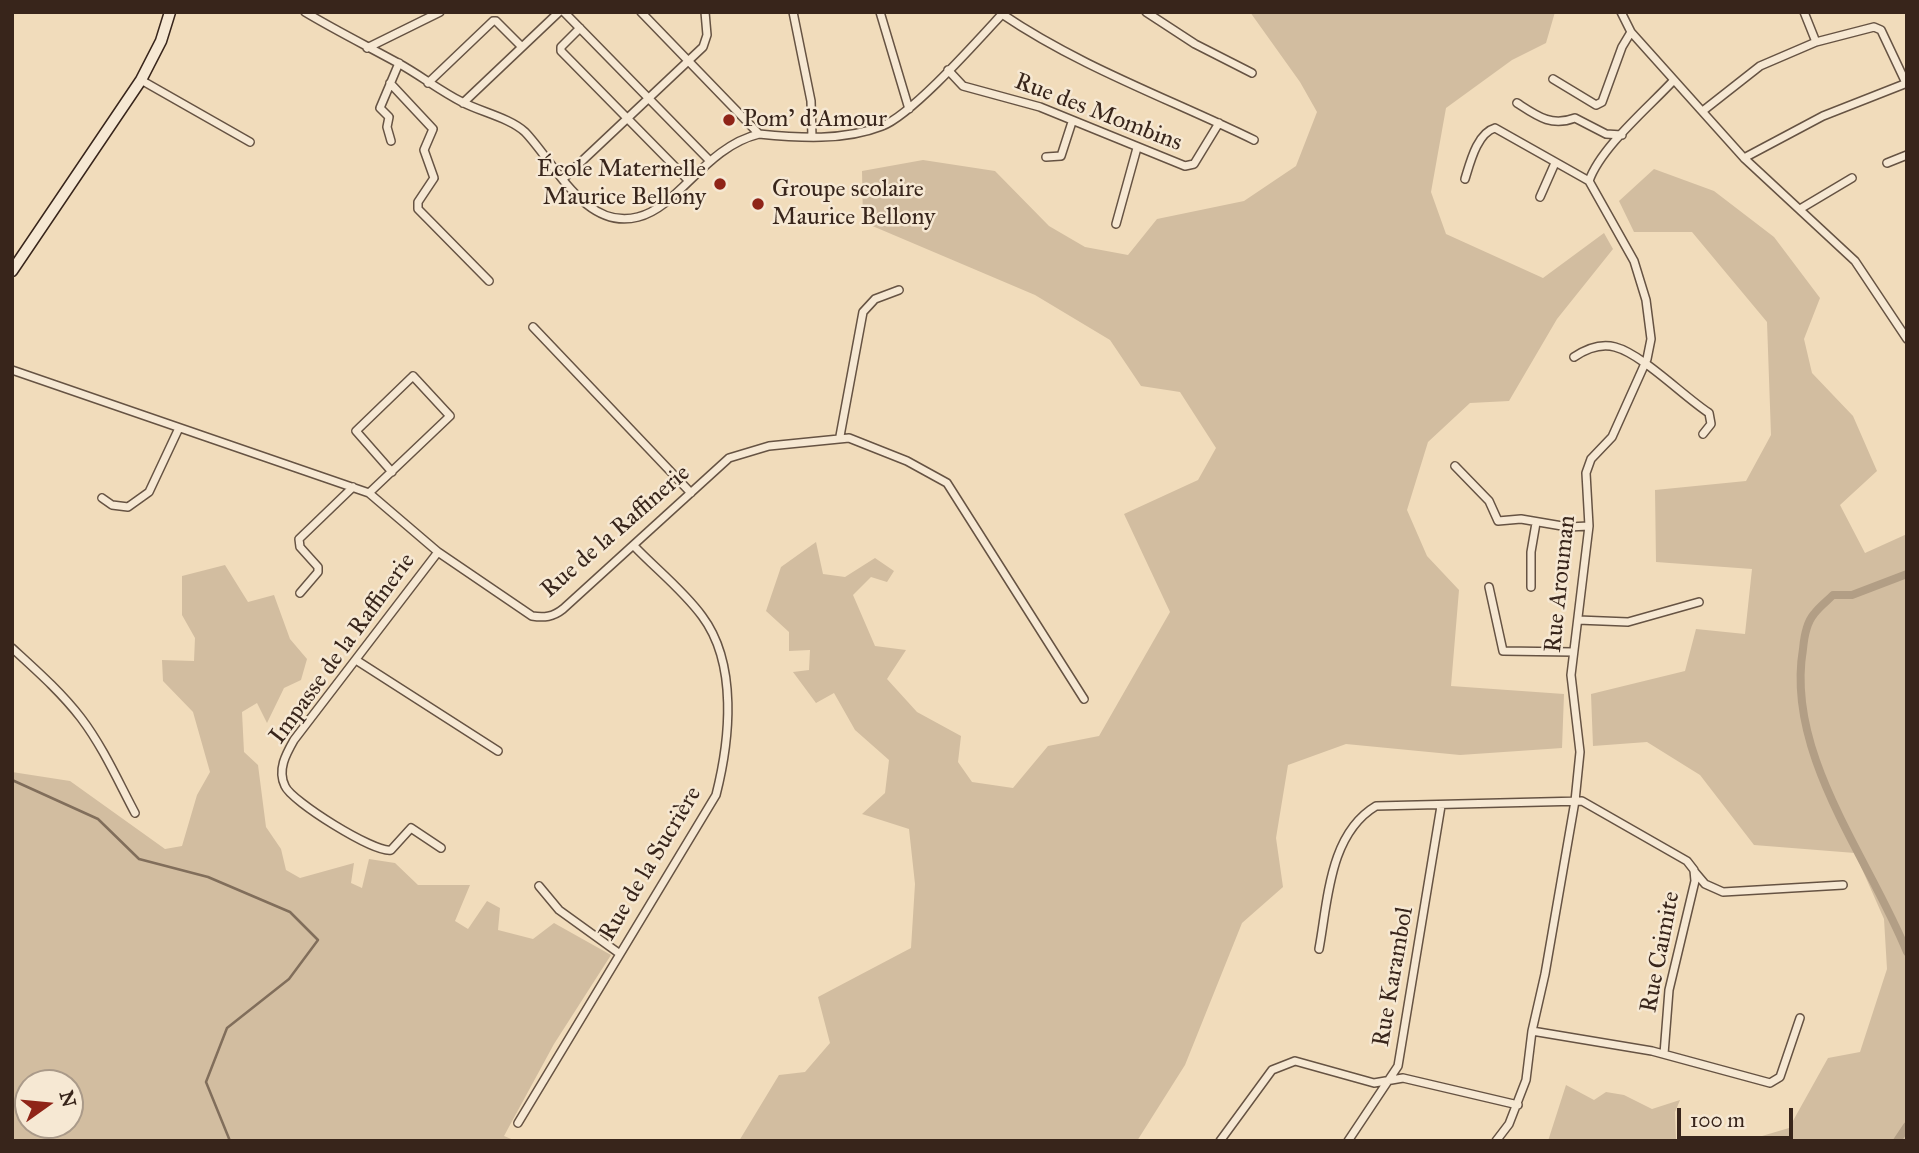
<!DOCTYPE html>
<meta charset="utf-8">
<style>
body{margin:0}
#map{position:relative;width:1919px;height:1153px;overflow:hidden;background:#f1dcbb;font-family:"IM FELL Great Primer",serif}
canvas{display:block}
.frame{position:absolute;inset:0;border:14px solid #38251b;pointer-events:none}
.north{position:absolute;left:14px;top:1069px;width:70px;height:70px;box-sizing:border-box;background:#f6e8d3;border:2px solid #aa9a89;border-radius:50%;rotate:75deg;font-size:19px;font-weight:700;line-height:28px;text-align:center;color:#38251b}
.north::after{content:'';display:block;margin:auto;width:24px;height:32px;background:#8f2418;clip-path:polygon(50% 0,100% 100%,50% 72%,0 100%)}
.scale{position:absolute;left:1677px;top:1108px;width:116px;height:32px;box-sizing:border-box;border:4px solid #38251b;border-top:0;padding-left:9px;font-size:21px;line-height:24px;white-space:nowrap;color:#38251b;-webkit-text-stroke:5px #f6e8d3;paint-order:stroke}
</style>
<div id="map">
<canvas width="1919" height="1153"></canvas>
<div class="frame"></div>
<div class="north">N</div>
<div class="scale">100 m</div>
</div>
<script>
const g = document.querySelector('canvas').getContext('2d');
g.lineJoin = 'round';
function fill(path, color) { g.fillStyle = color; g.fill(path, 'evenodd'); }
function trace(path, color, width, dash) { g.strokeStyle = color; g.lineWidth = width; g.lineCap = dash ? 'butt' : 'round'; g.setLineDash(dash || []); g.stroke(path); }
function label(font, color, halo, rows, align = 'center') {
  g.font = font + ' "IM FELL Great Primer",serif'; g.lineWidth = 5; g.setLineDash([]); g.textBaseline = 'middle'; g.strokeStyle = halo; g.fillStyle = color; for (const [text, x, y, turn = 0] of rows) {
    g.save(); g.translate(x, y); g.rotate((+turn || 0) * Math.PI / 180); g.textAlign = isNaN(turn) ? turn : align; if (halo) g.strokeText(text, 0, 0); g.fillText(text, 0, 0); g.restore();
  }
}
fill(new Path2D(`
 M1250 12H1555L1546 43 1512 60 1446 108 1431 192 1446 234 1543 278 1604 233 1613 249 1557 319 1509 401 1470 403 1428 442 1407 510 1427 556 1459 590 1451 686 1564 694 1562 748 1460 755 1346 744 1288 765 1276 838 1283 887 1242 923 1185 1065 1137 1141H739L779 1075 805 1072 830 1043 818 997 911 948 915 884 909 829 862 814 885 793 889 760 855 730 834 693 816 703 793 672 809 670 810 650 789 651V632L766 611 781 567 816 542 823 574 845 577 875 558 894 571 887 582 871 577 853 595 875 646 906 650 887 679 917 712 961 736 958 762 972 782 1013 788 1048 746 1099 736 1170 612 1124 514 1198 480 1216 448 1180 392 1141 386 1110 340 1035 295 863 222 862 171 923 160 995 171 1049 226 1085 247 1128 255 1157 219 1244 201 1296 166 1317 112 1300 82Z
 M1654 169 1714 191 1774 237 1820 298 1804 339 1812 373 1853 416 1877 471 1840 505 1865 553 1907 534V1141H1760L1762 1136 1789 1128 1828 1058 1860 1052 1887 969 1884 919 1855 853 1754 845 1700 775 1647 742 1593 746 1591 694 1685 671 1696 629 1745 634 1752 569 1656 562 1655 490 1746 481 1771 435 1767 322 1692 232H1634L1619 201Z
 M225 565 248 602 274 595 290 639 307 659 301 680 284 688 267 723 257 703 242 712 244 752 258 765 266 827 281 849 286 870 300 878 354 863 351 883 362 888 369 859 395 863 418 885H470L455 921 468 929 487 901 500 908 498 930 533 939 554 923 611 955 554 1044 504 1136 516 1141H12V772L70 781 165 849 182 846 197 795 210 772 193 712 163 681 162 660 194 661 195 638 182 615V576ZM28 1083H70V1125H28Z
 M1566 1085 1594 1100 1606 1092 1624 1095 1652 1109 1680 1100 1675 1112 1676 1141H1548Z`), '#d2bda0');
trace(new Path2D(`
 M12 780 98 819 139 859 208 877 290 912 318 940 289 979 227 1028 206 1082 230 1141`), '#816e5b', 2.5);
trace(new Path2D(`
 M1907 574 1852 595H1833C1827 601 1819 607 1814 614 1807 622 1804 638 1803 649 1785 754 1869 858 1907 952
 M1897 1141 1907 1126`), '#b29e85', 8);
const street = new Path2D(`
 M305 12C335 30 367 46 398 63 420 75 440 91 462 102 481 112 510 118 525 132 555 163 585 231 638 217 679 207 705 147 759 134 799 138 844 141 882 126 912 115 979 39 1004 12
 M564 12 709 160
 M641 12 759 134
 M793 12 811 101 812 137
 M880 12 909 109
 M1146 12 1195 44 1252 73
 M1621 12 1631 32 1744 158 1855 261 1907 339
 M1804 12 1816 42
 M1002 14C1080 67 1170 99 1254 140
 M580 28 561 47V51L688 180
 M367 48 440 12
 M948 70 963 86 1040 107 1185 166 1194 164 1219 123
 M1553 79 1596 105 1602 102 1622 47 1631 32
 M141 80 250 142
 M390 83 433 129 424 150 434 178 418 202V209L489 281
 M428 83 493 21H496L522 47
 M463 103 559 12
 M1517 103C1537 116 1551 127 1575 118L1606 134 1622 135
 M1704 110 1760 66 1816 42 1874 27 1881 30 1906 83
 M391 141 387 127 389 117 380 108 399 63
 M1046 157 1061 156 1072 122
 M1744 158 1823 116 1907 83
 M1887 163 1907 155
 M564 178 703 47 707 35 705 12
 M1465 179C1470 163 1477 133 1495 128L1589 181
 M1540 197 1555 163
 M1800 209 1852 178
 M1116 224 1137 148
 M533 327 691 493
 M1574 357C1586 349 1600 343 1615 347 1642 354 1683 396 1709 413L1711 424 1703 434
 M12 370 369 493 438 552 532 616C544 618 553 617 563 609L729 458 769 446 849 438 907 461 947 483 1084 699
 M840 436 863 312 875 299 899 290
 M1455 466 1489 501 1498 521 1521 519 1568 527 1589 526
 M369 493 450 416 413 376 356 431 392 472
 M102 498 112 505 128 507 149 492 179 428
 M438 552 294 740C286 754 277 770 285 786 291 801 374 853 391 850L411 828 441 848
 M1489 587 1503 651 1573 652
 M1531 587V552L1536 523
 M300 593 318 572V567L300 547 299 539 353 487
 M1578 620 1628 622 1699 602
 M12 648C36 670 61 692 81 718 103 747 118 781 135 813
 M356 660 498 751
 M1694 871 1705 884 1723 892 1843 885
 M539 886 559 910 620 954
 M1319 949C1328 901 1329 834 1376 806L1582 801 1687 861 1694 870 1695 881 1669 990 1664 1054
 M1532 1031 1652 1051 1770 1083 1780 1077 1800 1018
 M518 1123 716 795C730 740 738 664 702 616 683 590 656 569 634 546
 M1220 1141 1272 1070 1295 1061 1374 1083 1403 1078 1518 1105
 M1348 1141 1398 1066 1441 806
 M1496 1141 1509 1124 1526 1080 1532 1031 1545 974 1575 801 1580 752 1571 675 1589 526 1586 473 1591 459 1612 437 1647 359 1651 339 1646 300 1634 261 1589 181C1601 147 1649 107 1673 81`);
const secondary = new Path2D(`
 M12 271 141 80 161 41 170 12`);
trace(street, '#665343', 10);
trace(secondary, '#38251b', 13);
trace(street, '#f6e8d3', 7);
trace(secondary, '#f6e8d3', 10);
for (const [x, y, r, color] of [
 [729,120,7,"#8f2418"],
 [720,184,7,"#8f2418"],
 [758,204,7,"#8f2418"]
]) { const dot = new Path2D(); dot.arc(x, y, r, 0, 2 * Math.PI); g.fillStyle = color; g.fill(dot); trace(dot, '#f6e8d3', 2.5); }
label('24px', '#38251b', '#f6e8d3', [
 ["Rue des Mombins",1098,113,21],
 ["Rue de la Raffinerie",616,532,-41],
 ["Rue Arouman",1561,584,-84],
 ["Impasse de la Raffinerie",343,649,-54],
 ["Rue de la Sucrière",651,864,-59],
 ["Rue Caimite",1661,952,-79],
 ["Rue Karambol",1394,977,-80]
]);
label('24px', '#38251b', '#f6e8d3', [
 ["Pom' d'Amour",743,120],
 ["École Maternelle",706,170,"right"],
 ["Maurice Bellony",706,198,"right"],
 ["Groupe scolaire",772,190],
 ["Maurice Bellony",772,218]
], 'left');
</script>
